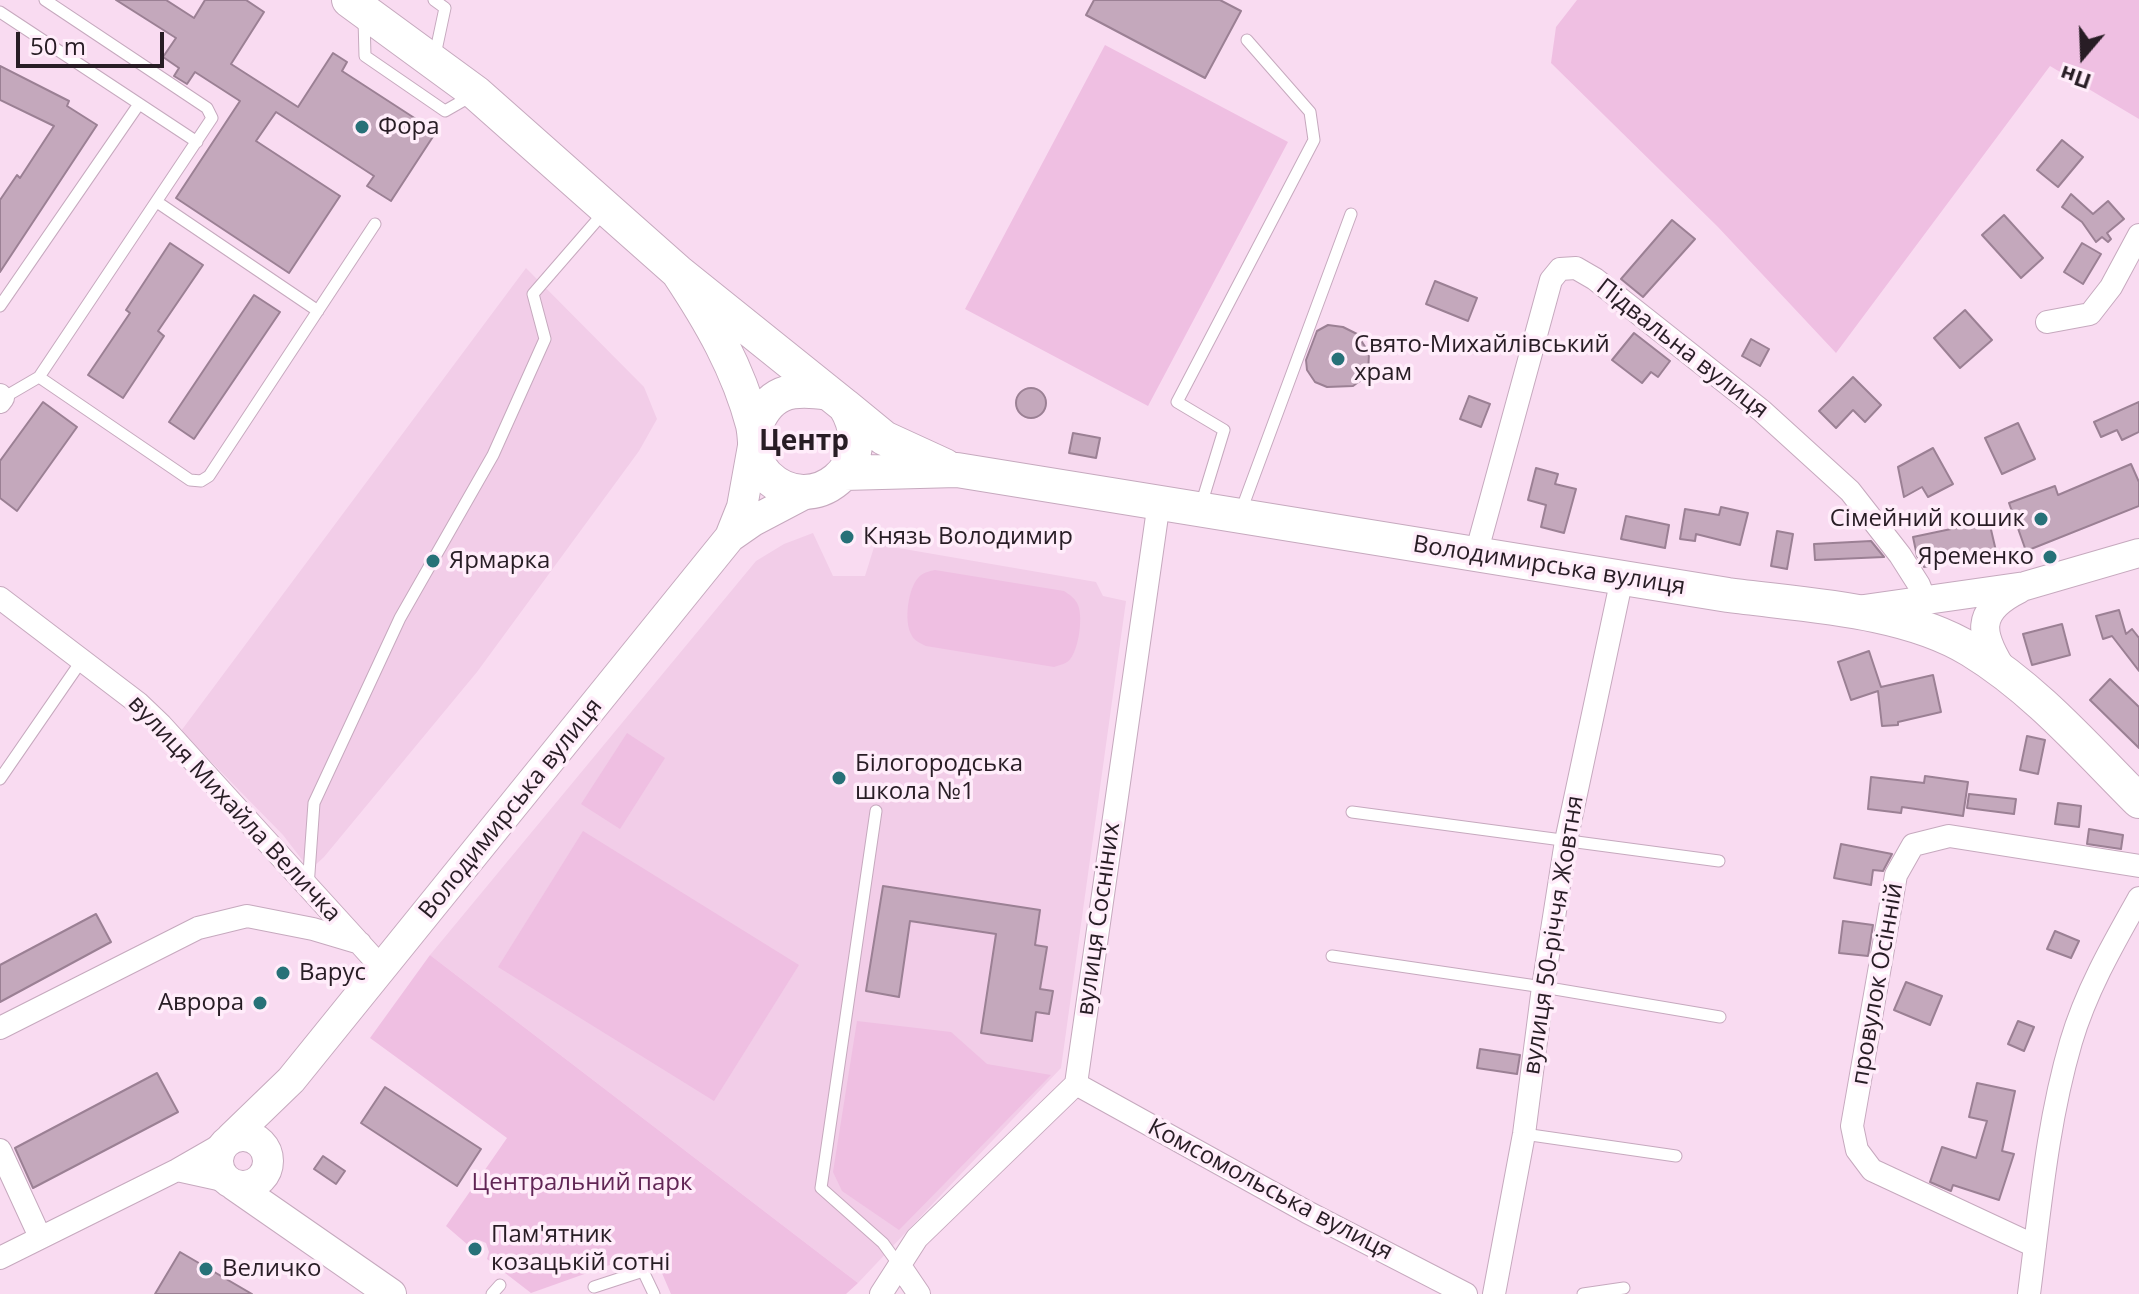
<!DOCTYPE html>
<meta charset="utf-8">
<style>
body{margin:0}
#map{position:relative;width:2139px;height:1294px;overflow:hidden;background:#f9dbf1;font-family:"Open Sans",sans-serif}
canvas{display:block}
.north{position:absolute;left:2043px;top:16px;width:80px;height:80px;-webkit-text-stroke:6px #ffedfa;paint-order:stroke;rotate:199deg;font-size:22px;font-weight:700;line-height:32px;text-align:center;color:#281d25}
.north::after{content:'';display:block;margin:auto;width:28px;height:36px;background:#281d25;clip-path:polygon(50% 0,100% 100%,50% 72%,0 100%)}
.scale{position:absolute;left:16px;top:32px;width:148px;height:36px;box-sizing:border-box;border:4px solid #281d25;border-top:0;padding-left:10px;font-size:24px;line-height:28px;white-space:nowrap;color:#281d25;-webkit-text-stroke:6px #ffedfa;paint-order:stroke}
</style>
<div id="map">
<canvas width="2139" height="1294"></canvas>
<div class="north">Пн</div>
<div class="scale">50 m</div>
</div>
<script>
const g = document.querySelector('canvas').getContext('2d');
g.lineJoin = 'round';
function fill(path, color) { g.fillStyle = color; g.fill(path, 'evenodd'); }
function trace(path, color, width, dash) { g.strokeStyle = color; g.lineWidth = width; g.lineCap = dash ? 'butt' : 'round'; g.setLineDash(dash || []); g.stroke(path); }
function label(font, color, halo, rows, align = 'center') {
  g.font = font + ' "Open Sans",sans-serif'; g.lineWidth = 7; g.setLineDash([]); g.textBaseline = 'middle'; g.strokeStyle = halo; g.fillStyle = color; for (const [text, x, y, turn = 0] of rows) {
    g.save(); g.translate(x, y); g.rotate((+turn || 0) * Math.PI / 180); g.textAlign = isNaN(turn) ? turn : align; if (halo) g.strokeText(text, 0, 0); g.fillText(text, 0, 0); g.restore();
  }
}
fill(new Path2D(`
 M526 268 644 387 657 419 639 451 477 672 324 857 310 870 283 835 181 731Z
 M813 533 833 576H865L875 544 1096 582 1103 596 1126 601 1061 1068 858 1283 430 955 756 561 784 544Z`), '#f2cde8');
fill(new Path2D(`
 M1577 0H2139V119L2050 66 1836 353 1718 227 1551 63 1556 27Z
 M1105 45 1288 142 1148 406 965 309Z
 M935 570 1064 591C1070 595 1075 598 1078 605 1083 617 1079 647 1071 658 1067 664 1060 665 1054 667L926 646C920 643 914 641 911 634 904 621 908 589 918 578 922 573 929 571 935 570Z
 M627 733 665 758 620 829 581 804Z
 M583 831 799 965 714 1101 498 967Z
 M430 955 858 1283 846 1294H671L652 1250 531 1293 487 1259 489 1252 486 1243 479 1240 468 1245 446 1226 507 1138 370 1038Z
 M857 1021 951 1032 987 1064 1051 1075 899 1230 842 1191 833 1172Z`), '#efbfe2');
const building = new Path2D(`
 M116 0H166L194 18 205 0H246L264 12 231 64 298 107 333 53 347 62 342 71 436 132 391 201 367 186 374 176 276 112 256 141 340 196 289 273 176 198 240 101 195 72 187 84 174 76 179 68 163 57 176 38Z
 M1094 0H1220L1241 11 1205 78 1086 15Z
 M0 66 69 101 67 106 97 125 0 272V200L17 175 20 178 54 126 0 100Z
 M2062 140 2083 157 2058 187 2037 170Z
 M2071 194 2093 214 2108 201 2124 219 2107 233 2111 239 2108 242 2102 237 2096 242 2082 222 2062 207Z
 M2004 215 2043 258 2021 278 1982 235Z
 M1672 220 1695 239 1643 297 1621 279Z
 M170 243 203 265 158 331 164 336 123 398 88 375 130 313 126 310Z
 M2082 243 2101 254 2083 284 2064 272Z
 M1435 281 1477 298 1468 321 1426 304Z
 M254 295 280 312 194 439 169 422Z
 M1965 310 1992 340 1960 368 1934 338Z
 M1328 325 1343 327 1357 334 1369 353 1368 375 1353 386 1327 387 1315 382 1307 370 1306 360 1317 331Z
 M1634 333 1670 361 1658 377 1651 372 1642 383 1612 360Z
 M1751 339 1769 349 1760 366 1742 356Z
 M1853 377 1881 405 1865 422 1853 410 1836 428 1819 411Z
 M1016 403a15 15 0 1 1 30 0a15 15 0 1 1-30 0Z
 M1469 396 1490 404 1481 427 1460 419Z
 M43 402 77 427 17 511 0 498V461Z
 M2139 402V432L2122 440 2117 430 2101 437 2094 422Z
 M2018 423 2035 459 2002 474 1985 438Z
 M1073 433 1100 438 1096 458 1069 453Z
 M1933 448 1953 484 1928 497 1922 487 1904 497 1898 467Z
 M2131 464 2139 482V506L2026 551 2009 503 2055 486 2058 495Z
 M1536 468 1558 474 1555 484 1576 489 1564 533 1541 527 1546 505 1528 500Z
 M1721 507 1748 513 1740 545 1696 534 1695 541 1680 539 1685 509 1719 515Z
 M1626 516 1669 525 1665 548 1621 539Z
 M1989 521 1996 551 1924 567 1917 556 1913 537Z
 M1777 531 1793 534 1787 569 1771 566Z
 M1871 541 1884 557 1815 560 1814 544Z
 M2119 610 2126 634 2132 629 2139 638V671L2112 636 2103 639 2096 616Z
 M2062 624 2070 655 2032 665 2023 634Z
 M1869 651 1881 687 1933 675 1941 712 1898 722V725L1882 726 1878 691 1851 700 1838 662Z
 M2110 679 2139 707V748L2090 700Z
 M2027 736 2045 740 2038 774 2020 770Z
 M1925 776 1968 782 1963 816 1902 807 1901 813 1868 809 1871 777 1924 783Z
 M1969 794 2016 799 2014 814 1967 808Z
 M2058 803 2081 806 2079 827 2055 824Z
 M2089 829 2123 835 2121 849 2087 844Z
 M1841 844 1892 854 1883 871 1873 870 1871 885 1834 878Z
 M883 886 1040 910 1035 945 1047 947 1040 989 1053 991 1049 1014 1036 1012 1032 1041 981 1033 996 934 910 921 899 997 866 991Z
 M96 914 111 942 0 1002V965Z
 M1843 921 1873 925 1868 956 1839 953Z
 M2055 931 2079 941 2071 958 2047 949Z
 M1906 982 1942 996 1930 1025 1894 1010Z
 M2018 1021 2034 1027 2024 1051 2008 1044Z
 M1480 1049 1520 1055 1517 1074 1477 1068Z
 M157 1073 178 1112 33 1188 15 1148Z
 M1977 1083 2015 1091 2002 1151 2014 1154 1999 1200 1953 1185 1951 1191 1930 1182 1942 1147 1976 1158 1987 1121 1969 1117Z
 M385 1087 481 1149 457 1186 361 1123Z
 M323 1156 345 1171 336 1184 314 1169Z
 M180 1252 252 1294H155Z`);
fill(building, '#c4a8bc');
trace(building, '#9b8094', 2);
const service = new Path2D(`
 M434 0 445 8 435 55
 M0 12 197 142
 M364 19 365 56 445 111 473 95
 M157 202 318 311
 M0 306 139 104
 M39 377 190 480 201 481 209 476 375 224
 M3 398 39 377 212 118 207 108 45 0
 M1201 505 1224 430 1177 402 1314 140 1310 112 1247 40
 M1241 511 1351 214
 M0 779 82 660
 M876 811 821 1188 883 1243 899 1265
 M1352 812 1719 861
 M308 887 314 803 400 618 493 455 545 339 533 294 605 211
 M1332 956 1543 987 1720 1017
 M1524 1134 1676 1156
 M594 1287 643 1271 654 1294
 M492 1294 500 1285
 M1583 1294 1624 1288`);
const minor = new Path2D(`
 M2047 322 2090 314 2111 287 2139 235
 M0 395 3 398 0 402
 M1476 554 1551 280 1560 269 1576 268 1595 279 1762 411 1850 491 1900 555 1919 585 1925 600
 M0 598 138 703 161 725 383 969
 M0 1028 198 928 247 916 313 929 360 943
 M1076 1084 1307 1212 1466 1294
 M0 1150 40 1237
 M177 1170 227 1181
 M2035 1246 1872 1170 1857 1150 1852 1126 1896 875 1913 845 1949 836 2139 866
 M0 1258 177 1170 224 1143
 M900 1266 919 1294
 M881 1294 917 1238 1076 1084 1159 502
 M1494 1294 1524 1134 1543 987 1566 841 1622 578
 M2029 1294C2040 1209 2047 1124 2071 1042 2086 991 2113 944 2139 898`);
const tertiary = new Path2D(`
 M1864 609 2025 586 2139 553
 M2004 673C1980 635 1973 612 2019 589`);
const secondary = new Path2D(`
 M730 537 753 521 810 491
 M218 1161a25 25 0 1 1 50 0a25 25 0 1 1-50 0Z
 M231 1138 291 1080 730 537 742 507 753 446
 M234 1185 391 1294`);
const primary = new Path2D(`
 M349 0 476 93 678 272 845 406C882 465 812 520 767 476 752 461 757 443 753 425 738 368 710 320 678 272
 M845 406 884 438 945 466
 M754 430C768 391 790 387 828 393
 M844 473 957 470 1728 595C1803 605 1905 609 1971 650 2035 689 2086 748 2139 801`);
trace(service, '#c6a9be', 13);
trace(minor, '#c6a9be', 24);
trace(tertiary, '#c6a9be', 30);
trace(secondary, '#c6a9be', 32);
trace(primary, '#c6a9be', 36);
trace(service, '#fff', 11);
trace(minor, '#fff', 22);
trace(tertiary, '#fff', 28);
trace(secondary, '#fff', 30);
trace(primary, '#fff', 34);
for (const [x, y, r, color] of [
 [362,127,8,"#277178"],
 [1338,359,8,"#277178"],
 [2041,519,8,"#277178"],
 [847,537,8,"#277178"],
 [2050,557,8,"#277178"],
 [433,561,8,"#277178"],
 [839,778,8,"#277178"],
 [283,973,8,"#277178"],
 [260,1003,8,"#277178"],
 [475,1249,8,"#277178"],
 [206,1269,8,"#277178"]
]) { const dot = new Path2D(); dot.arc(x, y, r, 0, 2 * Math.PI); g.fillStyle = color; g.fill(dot); trace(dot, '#ffedfa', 3); }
label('24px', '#281d25', '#ffedfa', [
 ["Фора",378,127],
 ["Свято-Михайлівський",1354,345],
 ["храм",1354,373],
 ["Сімейний кошик",2025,519,"right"],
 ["Князь Володимир",863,537],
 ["Яременко",2034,557,"right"],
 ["Ярмарка",449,561],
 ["Білогородська",855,764],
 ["школа №1",855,792],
 ["Варус",299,973],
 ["Аврора",244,1003,"right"],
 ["Пам'ятник",491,1235],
 ["козацькій сотні",491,1263],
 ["Величко",222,1269]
], 'left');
label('24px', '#281d25', '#ffedfa', [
 ["Підвальна вулиця",1682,349,38],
 ["Володимирська вулиця",1549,566,9],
 ["вулиця Михайла Величка",234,809,47],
 ["Володимирська вулиця",511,809,-51],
 ["вулиця Сосніних",1099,919,-82],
 ["вулиця 50-річчя Жовтня",1554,935,-81],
 ["провулок Осінній",1878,984,-80],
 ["Комсомольська вулиця",1270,1190,28]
]);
label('24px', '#612655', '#ffedfa', [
 ["Центральний парк",582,1183]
]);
label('bold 28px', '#281d25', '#ffedfa', [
 ["Центр",804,442]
]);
</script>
